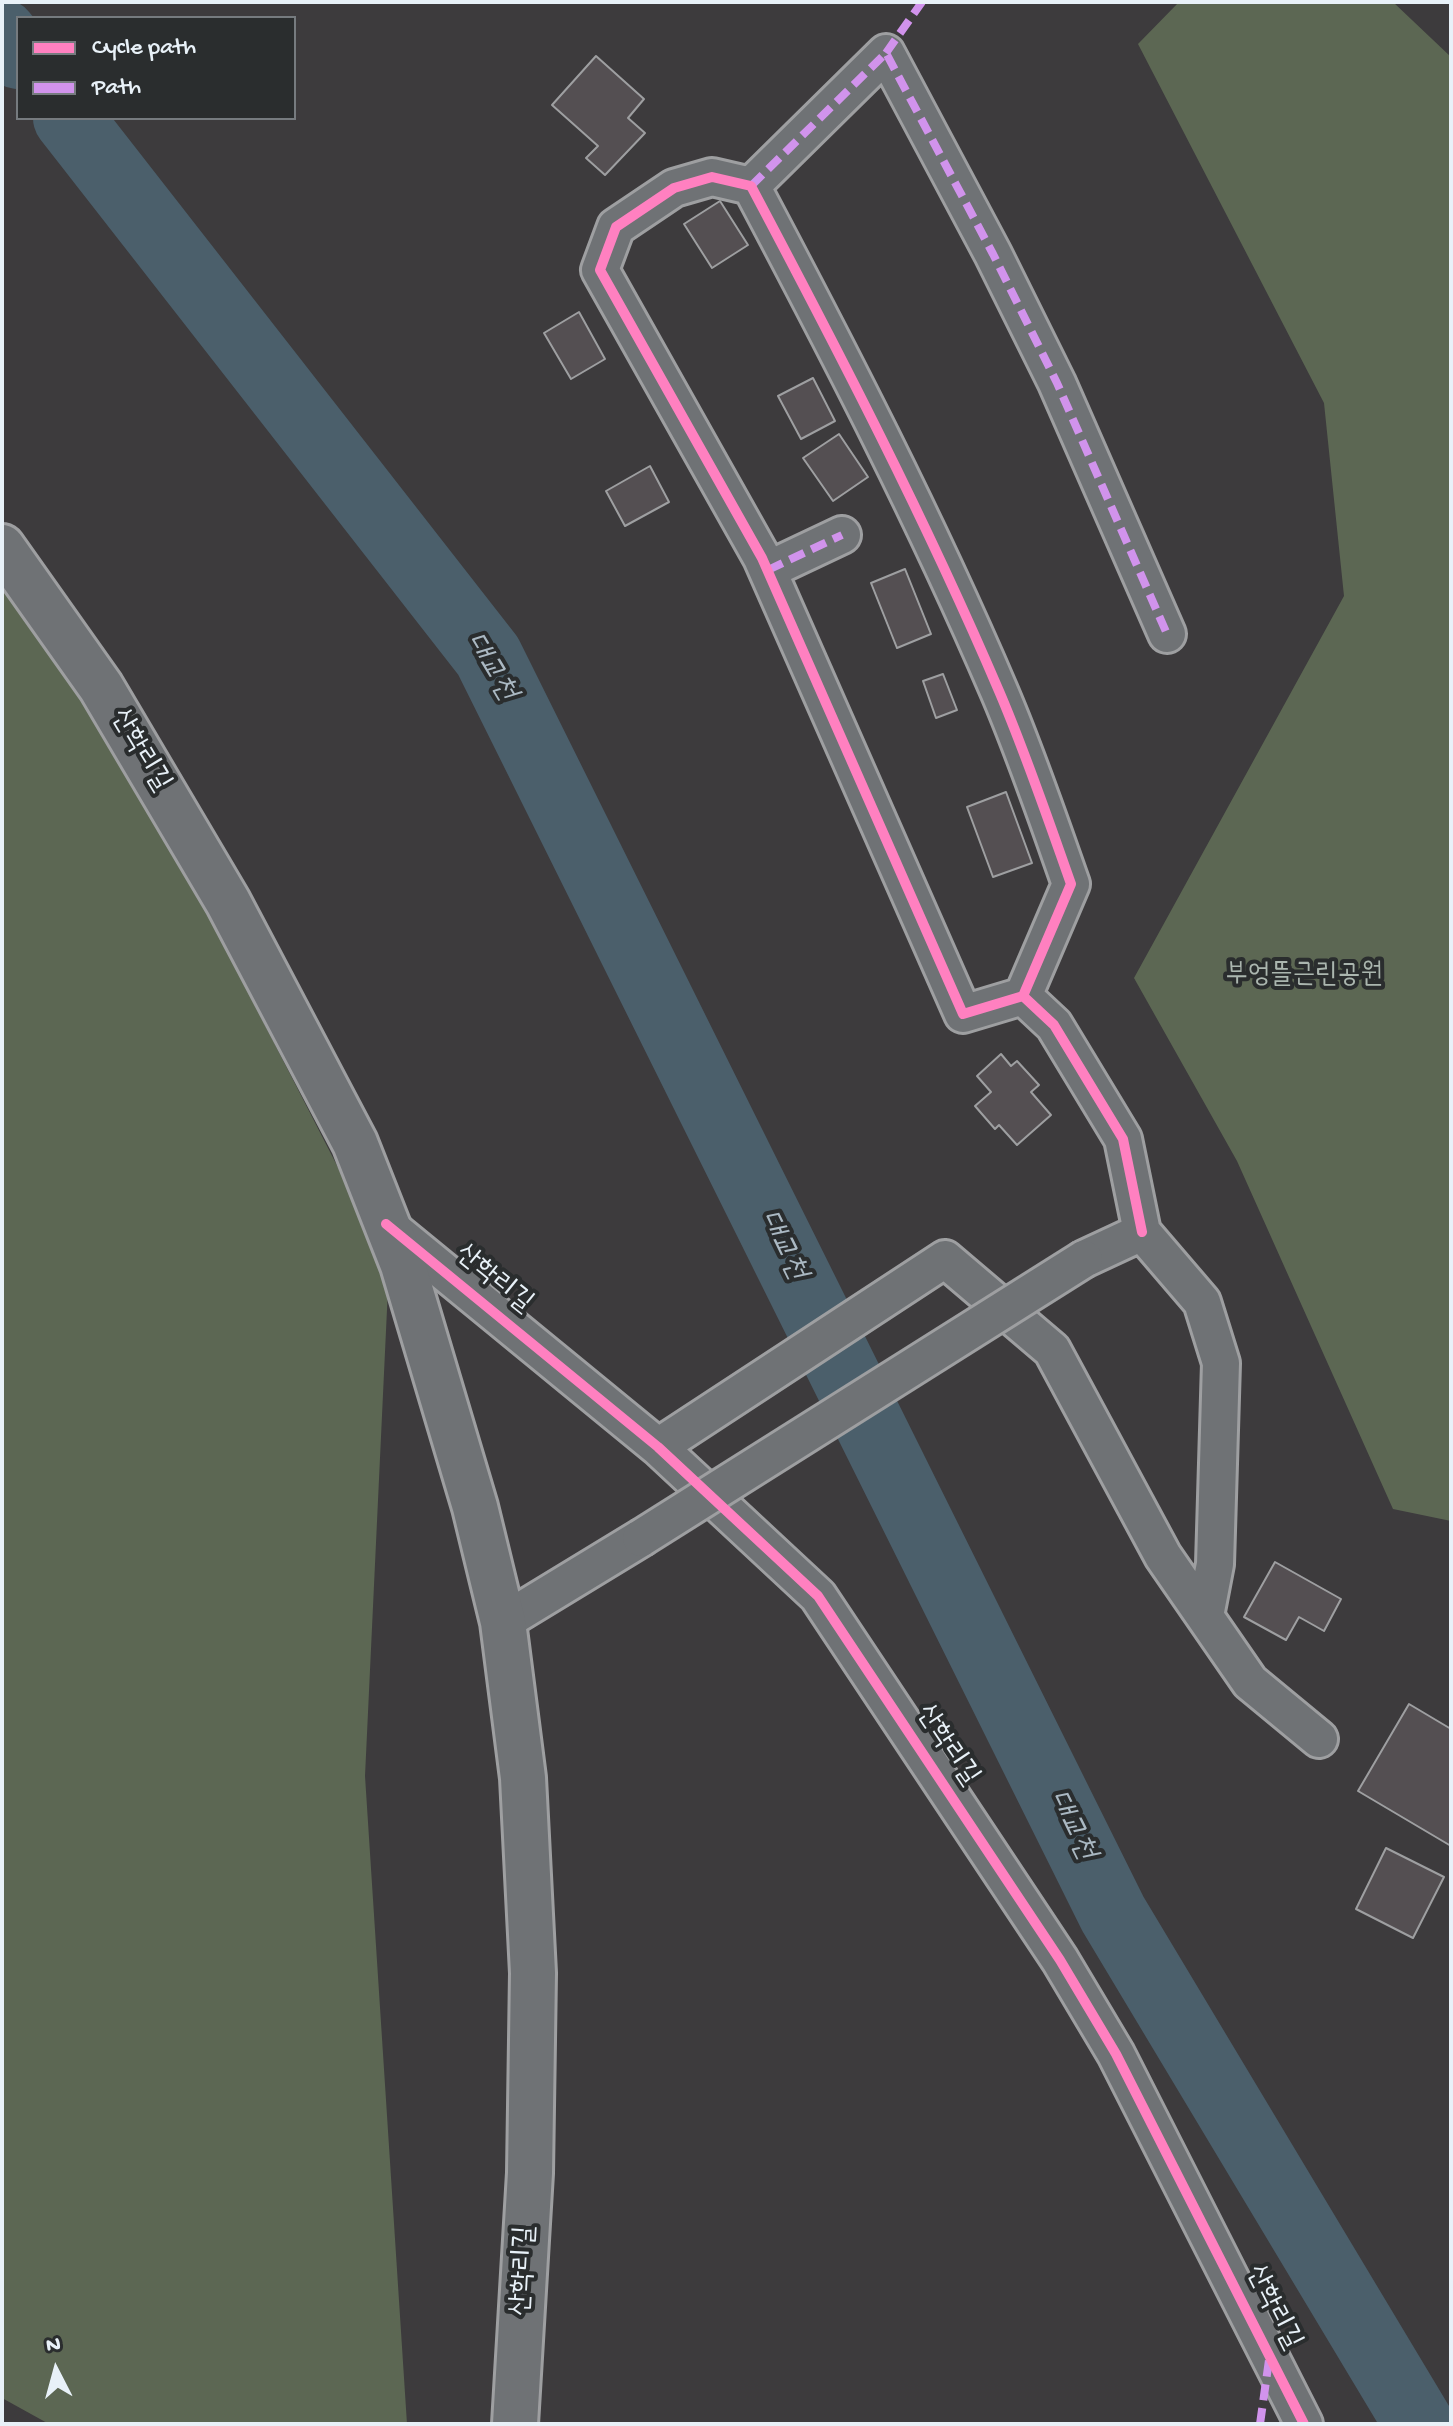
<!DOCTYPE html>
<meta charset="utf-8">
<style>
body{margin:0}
#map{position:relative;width:1453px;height:2426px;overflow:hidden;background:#3d3b3d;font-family:"Gochi Hand",sans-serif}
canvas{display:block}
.frame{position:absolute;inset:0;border:4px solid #e8f1f8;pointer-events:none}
.legend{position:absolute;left:16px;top:16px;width:280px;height:104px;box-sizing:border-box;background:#2a2d2e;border:2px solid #767b7f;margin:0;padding:10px 14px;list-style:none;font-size:24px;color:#e8f1f8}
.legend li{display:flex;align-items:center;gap:16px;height:40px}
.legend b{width:40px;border:2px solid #767b7f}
.north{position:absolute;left:16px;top:2330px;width:80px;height:80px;-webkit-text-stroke:6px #2a2d2e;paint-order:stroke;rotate:354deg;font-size:22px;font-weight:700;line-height:32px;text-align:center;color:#e8f1f8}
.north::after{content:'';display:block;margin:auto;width:28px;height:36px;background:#e8f1f8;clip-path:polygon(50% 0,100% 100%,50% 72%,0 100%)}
</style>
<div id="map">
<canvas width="1453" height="2426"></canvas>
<div class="frame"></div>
<ul class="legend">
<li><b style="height:10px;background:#ff80c0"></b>Cycle path</li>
<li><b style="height:10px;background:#d193ec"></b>Path</li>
</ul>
<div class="north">N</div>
</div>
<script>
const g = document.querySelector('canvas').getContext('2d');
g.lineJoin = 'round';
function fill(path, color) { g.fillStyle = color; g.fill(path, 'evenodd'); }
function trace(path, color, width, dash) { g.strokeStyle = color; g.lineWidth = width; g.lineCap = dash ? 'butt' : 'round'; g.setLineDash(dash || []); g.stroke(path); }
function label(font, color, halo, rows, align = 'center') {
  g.font = font + ' "Gochi Hand","Poor Story",sans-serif'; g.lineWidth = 8; g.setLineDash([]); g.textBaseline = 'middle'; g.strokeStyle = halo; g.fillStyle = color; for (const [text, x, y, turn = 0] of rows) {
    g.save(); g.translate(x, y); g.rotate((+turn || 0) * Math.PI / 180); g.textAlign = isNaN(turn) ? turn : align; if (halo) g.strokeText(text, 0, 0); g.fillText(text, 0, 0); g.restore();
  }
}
fill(new Path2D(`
 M1179 2H1393L1451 57V1521L1393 1509 1237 1161 1134 978 1344 596 1324 403 1138 44Z
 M2 550 65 635 389 1267 365 1776 407 2424H49L2 2398Z`), '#5c6753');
trace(new Path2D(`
 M2 34 18 54
 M68 118 488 656 1113 1914 1419 2424`), '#4b5f6b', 70);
const building = new Path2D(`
 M596 56 644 99 628 118 645 133 605 175 586 158 598 146 552 105Z
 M720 201 748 245 712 268 684 224Z
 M579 312 605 359 571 379 544 333Z
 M813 378 835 421 801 439 778 396Z
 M839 434 868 477 833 501 803 458Z
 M650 466 669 502 625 526 606 491Z
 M905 569 931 634 897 648 871 583Z
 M943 674 957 710 936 718 923 681Z
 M1006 792 1032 863 993 877 967 807Z
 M1001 1054 1011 1066 1017 1061 1039 1085 1031 1092 1051 1115 1017 1145 999 1125 995 1129 975 1106 991 1092 977 1076Z
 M1275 1562 1341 1599 1324 1631 1299 1617 1286 1640 1244 1617Z
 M1409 1704 1451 1729V1846L1358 1791Z
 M1386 1848 1444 1877 1413 1938 1356 1909Z`);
fill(building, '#544f52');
trace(building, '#9e9fa1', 2);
const minor = new Path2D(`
 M751 186 886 53 993 254 1057 383 1167 634
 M768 570 842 535
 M1023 996 1071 884C1048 819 1026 754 999 691 925 518 839 352 751 186L712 177 674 188 616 227 600 270 762 558 963 1014 1023 996 1054 1025 1123 1139 1142 1232
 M386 1224 658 1447 818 1596 1060 1960 1116 2054 1304 2424
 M1084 1259 1142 1232 1202 1302 1221 1363 1215 1564 1205 1616
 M658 1447 945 1259 1052 1350 1163 1556 1250 1682 1319 1739
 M503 1622 641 1538`);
const secondary = new Path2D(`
 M2 547 101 687 228 902 355 1143 403 1265 475 1507 503 1622 523 1778 533 1973 530 2173 515 2424`);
trace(minor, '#9e9fa1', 42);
trace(secondary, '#9e9fa1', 50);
trace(minor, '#6f7275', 36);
trace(secondary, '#6f7275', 44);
const minorBridge = new Path2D(`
 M641 1538 1084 1259`);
trace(minorBridge, '#9e9fa1', 42, []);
trace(minorBridge, '#6f7275', 36);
trace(new Path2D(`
 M886 53 922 2
 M751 186 886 53 993 254 1057 383 1167 634
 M768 570 842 535
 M1260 2424 1269 2360`), '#d193ec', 8, [16, 8]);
trace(new Path2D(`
 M1023 996 1071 884C1048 819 1026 754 999 691 925 518 839 352 751 186L712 177 674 188 616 227 600 270 762 558 963 1014 1023 996 1054 1025 1123 1139 1142 1232
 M386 1224 658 1447 818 1596 1060 1960 1116 2054 1304 2424`), '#ff80c0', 10);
label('28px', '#e8f1f8', '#2a2d2e', [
 ["산학리길",139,751,59],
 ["산학리길",493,1280,39],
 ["산학리길",946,1746,56],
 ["산학리길",525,2271,-87],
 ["산학리길",1272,2308,63]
]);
label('28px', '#abb6af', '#2a2d2e', [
 ["부엉뜰근린공원",1304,977]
]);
label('italic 30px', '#aab8c2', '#2a2d2e', [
 ["대교천",489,668,59],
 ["대교천",781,1246,64],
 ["대교천",1070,1826,64]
]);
</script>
